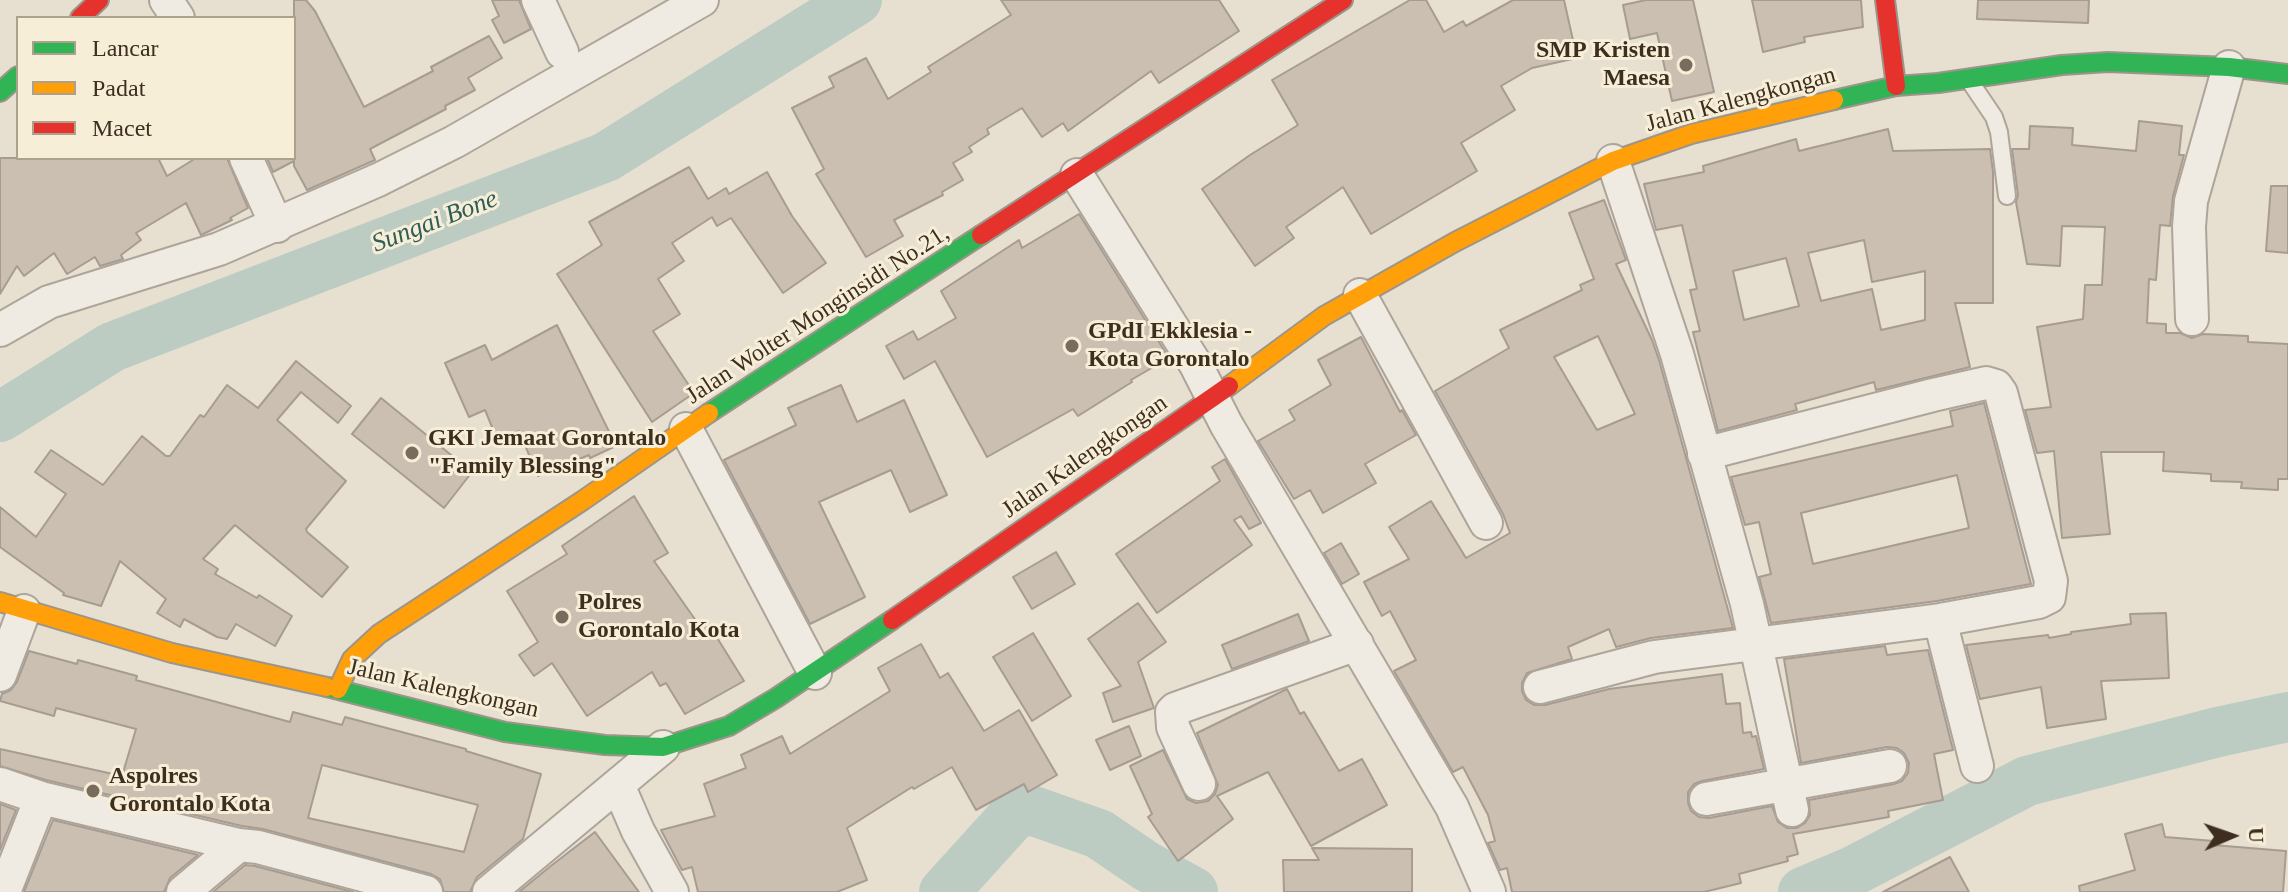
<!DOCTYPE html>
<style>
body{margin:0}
#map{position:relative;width:2288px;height:892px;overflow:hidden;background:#e7e0d1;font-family:Georgia,serif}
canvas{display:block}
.legend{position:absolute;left:16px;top:16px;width:280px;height:144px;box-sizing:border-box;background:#f7eed8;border:2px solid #ada18e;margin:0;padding:10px 14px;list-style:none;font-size:24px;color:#3d2e20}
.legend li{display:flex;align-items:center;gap:16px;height:40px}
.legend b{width:40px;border:2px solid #ada18e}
.north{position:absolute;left:2192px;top:796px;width:80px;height:80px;-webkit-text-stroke:6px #f7eed8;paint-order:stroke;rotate:88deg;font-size:22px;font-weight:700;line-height:32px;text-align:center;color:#3d2e20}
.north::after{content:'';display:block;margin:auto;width:28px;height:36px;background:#3d2e20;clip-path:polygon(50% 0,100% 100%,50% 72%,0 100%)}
</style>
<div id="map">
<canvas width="2288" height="892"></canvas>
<ul class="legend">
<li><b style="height:10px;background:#30b455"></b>Lancar</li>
<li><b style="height:10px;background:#ff9f0a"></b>Padat</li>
<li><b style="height:10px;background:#e5322d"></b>Macet</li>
</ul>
<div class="north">U</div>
</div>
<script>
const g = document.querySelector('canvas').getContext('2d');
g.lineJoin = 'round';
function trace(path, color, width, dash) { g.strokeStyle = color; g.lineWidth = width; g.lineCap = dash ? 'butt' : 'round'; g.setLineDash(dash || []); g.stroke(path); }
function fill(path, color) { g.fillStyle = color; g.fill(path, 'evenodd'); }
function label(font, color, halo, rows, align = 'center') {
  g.font = font + ' Georgia,serif'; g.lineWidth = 6; g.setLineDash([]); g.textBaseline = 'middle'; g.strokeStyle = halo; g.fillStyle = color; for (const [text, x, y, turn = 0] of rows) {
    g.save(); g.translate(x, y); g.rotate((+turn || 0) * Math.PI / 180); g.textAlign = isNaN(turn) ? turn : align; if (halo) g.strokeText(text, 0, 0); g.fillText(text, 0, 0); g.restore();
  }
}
trace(new Path2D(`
 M0 417 112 347 606 157 857 0
 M944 892 1012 817 1028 809 1099 834 1146 866 1193 892
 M1803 892 1853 871 2027 781 2218 732 2288 717`), '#bcccc2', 50);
const building = new Path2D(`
 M294 0H306L315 11 364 107 433 71 431 67 489 36 502 58 468 78 475 90 445 106 446 109 370 149 375 160 307 190 294 166V161L273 172 267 158H294Z
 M492 0H519L531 29 504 43 492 20 499 16Z
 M1001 0H1219L1239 31 1159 83 1151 71 1068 131 1063 123 1042 137 1022 108 987 129 989 134 969 147 972 152 953 163 963 180 942 192 943 195 894 220 903 236 866 257 816 174 824 169 792 108 834 87 829 77 866 58 888 99 931 72 928 67 1011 15Z
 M1410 0H1426L1444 32 1463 21 1466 26 1513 0H1564L1577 58 1532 68 1501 86 1515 110 1461 143 1477 171 1371 234 1343 187 1286 227 1294 238 1255 266 1202 189 1250 155 1298 125 1272 80Z
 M1646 0H1693L1714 92 1672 101 1657 33 1630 39 1623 5Z
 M1752 0H1861L1863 27 1804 37 1805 42 1763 52Z
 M1978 0H2089L2088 23 1977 19Z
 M2139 121 2182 126 2179 155H2184L2173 196 2170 226 2160 225 2156 280 2149 279 2147 323 2166 324V333H2180L2192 338 2203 334 2248 336V342L2288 344V479H2278V490L2241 488 2242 482 2211 481V474L2163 471 2164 452H2101L2110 534 2062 538 2054 451 2037 453 2025 410 2051 407 2037 327 2083 319 2085 285H2102L2105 227 2062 226 2060 266 2027 264 2016 202 2018 195 2012 149H2029L2030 126 2073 128 2072 145 2136 151Z
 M1888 129 1893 151 1990 149 1993 172V303H1955L1970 367 1876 390 1874 382 1795 404 1797 410 1718 431 1693 332 1700 331 1690 290 1697 289 1682 225 1656 230 1644 184 1704 172 1703 166 1796 139 1799 151ZM1864 240 1872 282 1925 271V320L1881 330 1872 289 1821 301 1808 253ZM1786 258 1799 306 1744 320 1733 271Z
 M0 158H158L167 176 196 158H227L248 208 230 218 232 220 201 235 186 203 136 233 141 240 121 255 123 259 100 266 95 257 67 274 54 253 24 276 17 266 0 294Z
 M689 167 708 199 726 188 729 194 767 172 792 216 826 263 783 293 731 218 717 226 712 217 672 243 684 261 658 279 680 314 653 331 694 393 652 422 557 274 602 245 589 222Z
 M2271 186H2288V253L2266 251Z
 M1604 200 1626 260 1616 264 1652 340 1659 360 1733 628 1651 638 1616 647 1609 629 1568 647 1572 659 1527 673 1522 683V691L1526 700 1534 705H1545L1609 689 1722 674 1726 704 1740 703 1743 733 1751 732 1752 737 1756 736 1764 769 1702 781 1694 784 1688 792V803L1691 811 1699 817 1709 818 1772 806 1778 822 1787 828H1797L1805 823 1810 815 1809 800 1894 784 1902 781 1908 773 1909 763 1904 753 1897 748 1887 747 1801 763 1784 659 1885 646 1887 655 1928 650 1953 750 1934 754 1943 800 1888 811 1889 817 1793 834 1798 854 1787 857 1788 861 1739 874 1741 883 1704 892H1512L1507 868 1500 870 1488 843 1495 841 1488 815 1463 767 1453 772 1394 671 1416 660 1390 611 1382 616 1364 582 1409 559 1389 527 1431 501 1466 558 1510 533 1503 514 1435 391 1509 348 1500 330 1582 290 1580 285 1594 279 1569 213ZM1598 336 1635 414 1597 430 1554 357Z
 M1079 214 1169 358 1131 380 1132 382 1078 416 1073 409 987 457 935 361 904 379 886 346 913 331 918 340 956 318 941 291 1019 240 1022 248Z
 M557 325 616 446 590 458 589 455 538 476 519 431 497 439 485 410 469 417 445 363 485 345 492 360Z
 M1361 337 1400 412 1402 410 1416 435 1365 464 1376 483 1323 513 1310 490 1294 499 1258 441 1295 420 1289 410 1331 385 1318 360Z
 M296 361 351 406 338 423 301 392 277 420 346 481 306 529 307 532 348 567 322 597 235 525 203 559 218 569 215 574 257 598 259 595 292 616 275 646 236 624 227 639 217 637 184 619 180 627 157 613 166 599 120 561 101 606 63 595 64 593 0 547V507L36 537 66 494 35 472 51 450 103 485 142 436 166 456H170L200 415 204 417 227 385 258 408Z
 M841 385 857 422 904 400 947 495 910 512 891 470 819 502 865 597 810 624 724 460 796 425 788 408Z
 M381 398 472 472 444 508 352 434Z
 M1984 403 2031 584 1937 601 1771 623 1759 577 1771 574 1759 522 1745 525 1731 477 1953 426 1950 411ZM1957 475 1969 528 1813 564 1801 513Z
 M1225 459 1261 523 1249 529 1241 516 1234 520 1252 545 1157 613 1116 554 1220 481 1212 467Z
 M634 496 668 553 654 561 699 625 706 620 744 681 685 714 666 683 660 686 652 672 587 716 552 663 534 676 519 655 538 642 507 591 567 554 562 546Z
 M1341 543 1359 574 1342 584 1324 553Z
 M1056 552 1075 584 1032 609 1013 577Z
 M1138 603 1166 642 1138 662 1154 708 1113 722 1103 693 1121 686 1088 639Z
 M2166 613 2169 678 2101 681 2106 719 2047 728 2041 687 1980 699 1966 645 2048 635 2049 638 2071 634V632L2131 624 2130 614Z
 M1298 614 1309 641 1232 669 1222 645Z
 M1033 633 1071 696 1032 721 993 657Z
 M921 644 940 678 948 673 984 731 1019 710 1057 775 1028 792 1024 784 976 810 952 767 914 789 912 787 847 828 867 880 837 892H698L692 867 682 870 661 830 715 816 704 784 746 768 741 755 782 736 790 754 890 691 878 668Z
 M29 651 77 664 78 660 137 676 136 680 290 722 293 712 342 725 345 717 466 749V751L541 774 523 839 477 877 470 892H444L440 879 431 874 263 829 242 826 46 780 0 766V749L122 776 136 729 56 708 54 716 0 701 2 694 11 690 17 682ZM322 765 478 805 464 852 308 818Z
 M1287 689 1300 714 1304 712 1339 771 1362 759 1387 805 1311 846 1268 772 1217 796 1233 819 1178 861 1148 817 1152 814 1130 766 1163 750 1187 799 1196 803 1208 801 1215 794 1218 785 1197 733Z
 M1129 726 1141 756 1110 770 1096 740Z
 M0 804 16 810 0 850Z
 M53 820 198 855 170 878 164 892H24Z
 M2162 824 2165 837 2214 841 2213 845 2286 851 2283 892H2080L2079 886 2135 870 2125 834Z
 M595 832 639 892H519L552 865Z
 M1312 848 1412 849V892H1284L1283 860H1319Z
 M1950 857 1969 892H1883Z
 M245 865 255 866 353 892H213Z`);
fill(building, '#cbbfb2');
trace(building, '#a89c90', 2);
const lane = new Path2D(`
 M1971 83 1994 117 1999 132 2007 196`);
const street = new Path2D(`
 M166 0 178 18
 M538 0 562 52
 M246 158 277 226
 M1613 161 1677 354 1747 604 1792 810
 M1077 175 1196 365 1226 424 1452 807 1489 892
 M1360 295 1486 523
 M2192 319 2189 227 2191 201 2229 67
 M0 330 49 302 219 249 378 180 454 142 702 0
 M686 429 815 673
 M1940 620 1977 766
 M0 675 24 611
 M1540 687 1654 657 1940 620 2039 602 2049 597 2051 581 2001 393 1996 386 1986 383 1933 395 1704 454
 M0 784 41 798 239 845 258 847 426 892
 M1199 784 1173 727 1172 712 1175 709 1357 644
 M618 785 638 831 672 892
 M1706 799 1890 766
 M4 892 41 798
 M183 892 239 845
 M489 892 663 747`);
const fast = new Path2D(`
 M0 92 18 76
 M1834 100 1896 86 1938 83 2062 65 2108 62 2229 67 2288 74
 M709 413 981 235
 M327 687 505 732 605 745 663 747 729 726 776 698 892 620`);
const slow = new Path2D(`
 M1229 386 1324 316 1455 242 1613 161 1691 134 1834 100
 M0 602 172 653 327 687
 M338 689 352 659 379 634 582 501 709 413`);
const jam = new Path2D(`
 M1885 0 1896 86
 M80 18 99 0
 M981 235 1343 0
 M892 620 1229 386`);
trace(lane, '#ada599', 20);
trace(street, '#ada599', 36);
trace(fast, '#9c958a', 22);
trace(slow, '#9c958a', 22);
trace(jam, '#9c958a', 22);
trace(lane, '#efebe3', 16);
trace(street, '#efebe3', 32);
trace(fast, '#30b455', 18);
trace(slow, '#ff9f0a', 18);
trace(jam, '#e5322d', 18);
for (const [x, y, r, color] of [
 [1686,65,8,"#786c5e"],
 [1072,346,8,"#786c5e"],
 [412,453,8,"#786c5e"],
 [562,617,8,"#786c5e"],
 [93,791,8,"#786c5e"]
]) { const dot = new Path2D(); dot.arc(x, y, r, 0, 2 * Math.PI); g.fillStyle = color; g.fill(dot); trace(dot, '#f7eed8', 3); }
label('bold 24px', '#3d2e20', '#f7eed8', [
 ["SMP Kristen",1670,51,"right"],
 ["Maesa",1670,79,"right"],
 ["GPdI Ekklesia -",1088,332],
 ["Kota Gorontalo",1088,360],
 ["GKI Jemaat Gorontalo",428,439],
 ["\"Family Blessing\"",428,467],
 ["Polres",578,603],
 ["Gorontalo Kota",578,631],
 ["Aspolres",109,777],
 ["Gorontalo Kota",109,805]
], 'left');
label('24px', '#3d2e20', '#f7eed8', [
 ["Jalan Kalengkongan",1741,100,-15],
 ["Jalan Wolter Monginsidi No.21,",818,315,-33],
 ["Jalan Kalengkongan",1085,457,-35],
 ["Jalan Kalengkongan",443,689,13]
]);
label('italic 26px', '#2f5d5a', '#f7eed8', [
 ["Sungai Bone",435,222,-21]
]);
</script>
